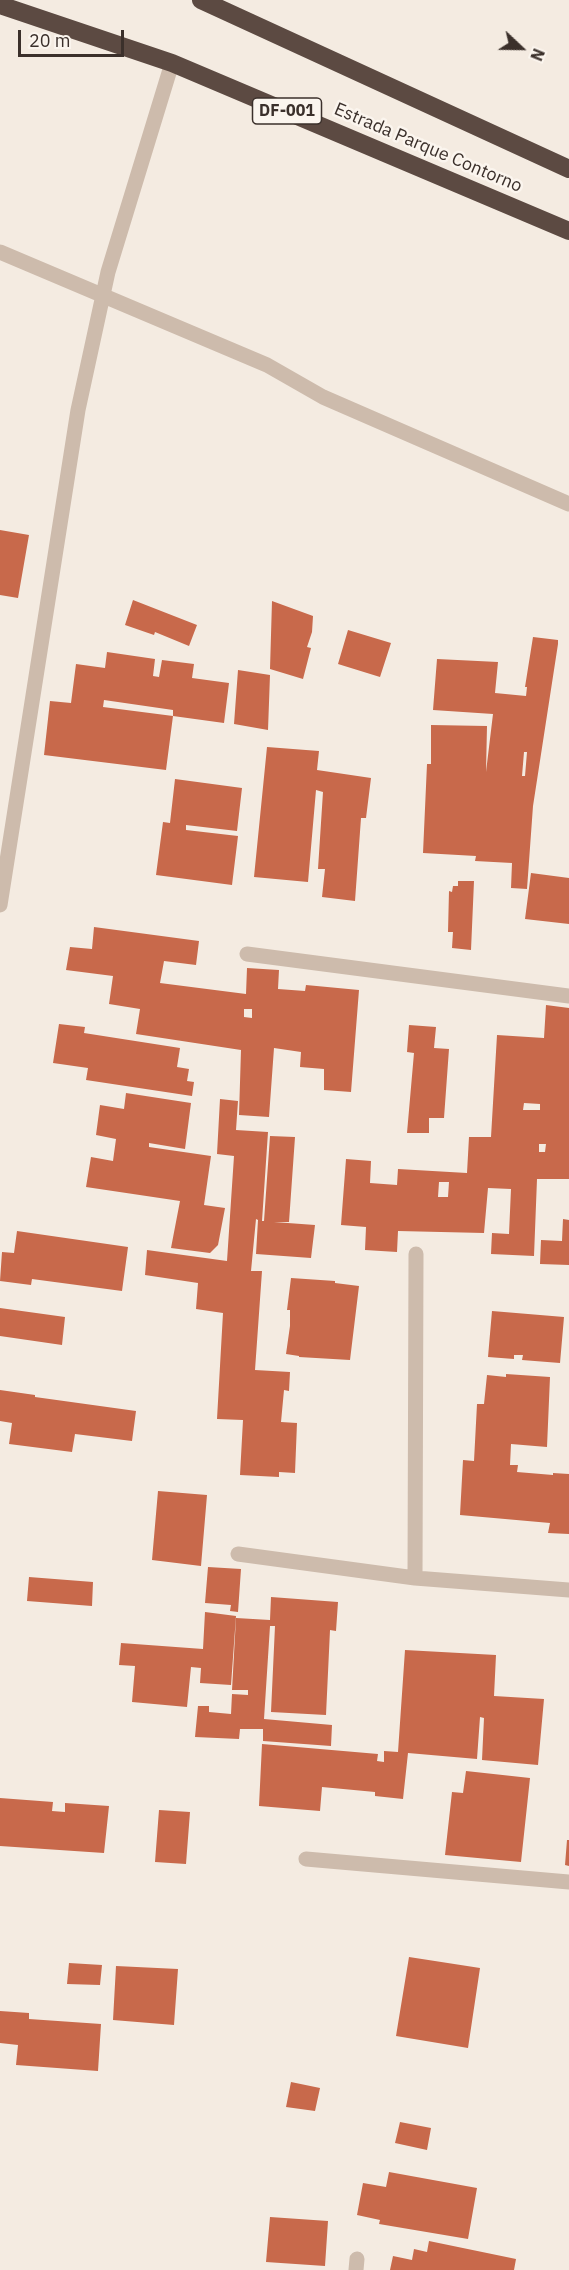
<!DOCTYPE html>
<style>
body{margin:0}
#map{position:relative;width:569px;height:2270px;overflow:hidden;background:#f4ebe1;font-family:"IBM Plex Sans",sans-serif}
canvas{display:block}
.north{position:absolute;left:491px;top:18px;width:60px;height:60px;-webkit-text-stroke:4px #fbf5ee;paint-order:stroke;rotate:112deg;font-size:16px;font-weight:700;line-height:24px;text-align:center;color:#3b302b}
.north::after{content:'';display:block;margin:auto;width:21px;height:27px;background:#3b302b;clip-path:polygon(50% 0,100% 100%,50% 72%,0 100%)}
.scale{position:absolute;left:18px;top:30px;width:106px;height:27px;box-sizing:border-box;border:3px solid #3b302b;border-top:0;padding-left:8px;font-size:18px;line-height:21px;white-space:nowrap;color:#3b302b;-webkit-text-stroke:4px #fbf5ee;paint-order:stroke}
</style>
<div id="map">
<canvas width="569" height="2270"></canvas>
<div class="north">N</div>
<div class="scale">20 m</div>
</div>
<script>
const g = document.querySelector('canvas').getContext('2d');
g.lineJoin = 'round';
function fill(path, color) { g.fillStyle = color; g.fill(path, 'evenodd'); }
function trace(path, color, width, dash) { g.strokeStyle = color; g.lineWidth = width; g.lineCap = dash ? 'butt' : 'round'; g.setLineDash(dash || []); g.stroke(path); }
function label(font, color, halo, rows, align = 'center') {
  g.font = font + ' "IBM Plex Sans",sans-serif'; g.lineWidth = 5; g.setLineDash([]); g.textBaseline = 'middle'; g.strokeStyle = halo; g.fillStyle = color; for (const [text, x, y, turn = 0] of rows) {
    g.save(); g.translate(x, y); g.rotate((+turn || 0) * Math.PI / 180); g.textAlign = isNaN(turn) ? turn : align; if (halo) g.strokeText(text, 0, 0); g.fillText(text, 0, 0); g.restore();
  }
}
fill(new Path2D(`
 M0 530 29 535 18 598 0 595Z
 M133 600 197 625 189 646 155 632 154 635 125 625Z
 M272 601 313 616 312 632 307 647 311 648 303 679 270 669Z
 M348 630 391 643 380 677 338 664Z
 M533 637 558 640V644L533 806 527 889 511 888 512 863 475 861 476 856 423 853 427 764H431V725L487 726 486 772 493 714 433 710 437 659 498 662 495 693 526 696 527 687H525ZM524 752H527L525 776H522Z
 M107 652 155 659 153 676 159 677 162 660 194 664 192 678 229 683 224 723 173 716V710L104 700 103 707 173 716 166 770 44 755 50 701 71 703 76 664 105 668Z
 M238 670 270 675 268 730 234 724Z
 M267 747 319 751 317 770 371 778 366 818H361L355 901 322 897 325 869H318L323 792 316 790 308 882 254 877Z
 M175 779 242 788 237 831 186 825V830L238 836 232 885 156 875 163 822 170 823Z
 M531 873 569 878V924L525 919Z
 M458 881H474L471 950 452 948 453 932H448L449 891 452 892 453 886H458Z
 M94 927 199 941 196 965 164 961 160 983 246 994 247 968 279 970 278 989 305 991 306 985 359 990 351 1092 324 1090V1069L300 1067 301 1052 274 1048 269 1117 239 1115 241 1050 136 1034 140 1009 109 1004 113 976 66 970 70 947 92 949ZM244 1009H252V1018L244 1017Z
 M546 1005 569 1008V1179H537L534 1256 491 1254 492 1233 509 1234 511 1189 488 1188 484 1233 398 1231 397 1252 365 1250 366 1227 341 1225 346 1159 371 1161 370 1183 397 1185 398 1169 467 1173 469 1137H491L497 1035 544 1038ZM524 1103 540 1104V1110H523ZM539 1144H546L545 1152H539ZM439 1182H449L448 1197H438Z
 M59 1024 85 1027 84 1033 180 1048 177 1067 189 1069 187 1081 194 1082 192 1096 86 1080 88 1068 53 1063Z
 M409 1025 436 1027 434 1048 449 1049 444 1118H429V1133H407L414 1053 407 1052Z
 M126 1093 191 1103 185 1149 149 1143V1147L211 1156 204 1205 225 1208 218 1245 210 1253 171 1248 180 1201 86 1187 91 1157 113 1161 116 1139 96 1135 100 1105 124 1109Z
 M220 1099 238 1101 236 1130 268 1132 262 1221H264L270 1136 295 1137 289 1222H274L315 1225 311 1258 256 1254 258 1220 256 1219 251 1271H262L255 1370 290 1372 289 1391 284 1390 281 1422 297 1423 295 1473 279 1472V1477L240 1475 243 1420 217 1419 223 1313 196 1309 198 1283 145 1275 147 1250 227 1261 234 1156 217 1154Z
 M563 1219 569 1220V1265L540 1264 541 1240 562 1241Z
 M17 1231 128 1247 122 1291 32 1279 31 1285 0 1281 2 1252 14 1253Z
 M291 1278 335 1281V1283L359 1286 350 1360 299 1357V1356L286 1354 290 1326V1310H287Z
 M0 1308 65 1317 62 1345 0 1336Z
 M492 1311 564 1317 560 1363 522 1360 523 1355H514V1359L488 1357Z
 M506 1374 550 1377 547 1447 511 1444 510 1465H518L517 1472 553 1475V1473L569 1474V1534L548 1533 550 1523 460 1515 463 1460 474 1461 477 1404H484L487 1375 506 1377Z
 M0 1390 35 1395V1397L136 1411 132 1441 75 1434 72 1452 9 1444 12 1423 0 1421Z
 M158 1491 207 1495 201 1566 152 1560Z
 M208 1567 241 1569 238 1612 230 1611 231 1605 205 1603Z
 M29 1577 93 1582 92 1606 27 1601Z
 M271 1597 338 1602 336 1631 330 1630 326 1715 271 1712 275 1626H270L264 1719 332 1725 331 1746 263 1741V1729H240L239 1739 195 1737 198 1706H209V1712L231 1714 232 1694 248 1695V1690H232L236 1618 270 1620Z
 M205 1612 236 1616 231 1685 200 1683 201 1668 191 1667 187 1707 132 1702 135 1666 119 1665 121 1643 203 1649Z
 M405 1650 496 1655 494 1696 544 1699 538 1765 482 1760 484 1718 480 1717 477 1759 408 1753 403 1799 375 1796V1792L322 1787 320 1811 259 1806 262 1744 378 1754 377 1761 384 1762V1751L398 1752Z
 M466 1771 530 1778 521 1862 445 1855 452 1792 463 1793Z
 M0 1798 53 1802 52 1811 65 1812V1803L109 1806 104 1853 0 1846Z
 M159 1810 190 1812 186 1864 155 1862Z
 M567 1840H569V1866L565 1865Z
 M409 1957 480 1968 468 2048 396 2036Z
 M69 1963 102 1965 100 1985 67 1984Z
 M116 1966 178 1969 174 2025 113 2020Z
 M0 2011 29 2013V2019L101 2024 98 2071 16 2065 18 2045 0 2043Z
 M291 2082 320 2088 315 2111 286 2107Z
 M400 2122 431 2128 427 2150 395 2143Z
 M389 2172 477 2188 468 2239 379 2224 380 2220 357 2215 363 2183 386 2187Z
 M270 2217 328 2221 325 2266 266 2262Z
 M429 2241 516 2259 514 2270H390L393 2256 412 2260 414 2249 427 2252Z`), '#c8694b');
trace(new Path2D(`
 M0 252 267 365 323 397 569 504
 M0 905 78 410 108 272 172 63
 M247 954 569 996
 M238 1554 415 1578 569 1590
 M415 1578 416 1254
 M306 1859 569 1882
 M356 2270 357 2259`), '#cdbbac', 15);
trace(new Path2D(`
 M201 0 569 169
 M0 5 172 63 569 231`), '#5c4a42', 18);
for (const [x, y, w] of [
 [287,111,69]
]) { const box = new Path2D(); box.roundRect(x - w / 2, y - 13, w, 26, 4.5); g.fillStyle = '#fbf5ee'; g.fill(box); trace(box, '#3b302b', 1.5); }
label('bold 16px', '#3b302b', null, [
 ["DF-001",287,111]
]);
label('18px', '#3b302b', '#fbf5ee', [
 ["Estrada Parque Contorno",428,148,23]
]);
</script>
